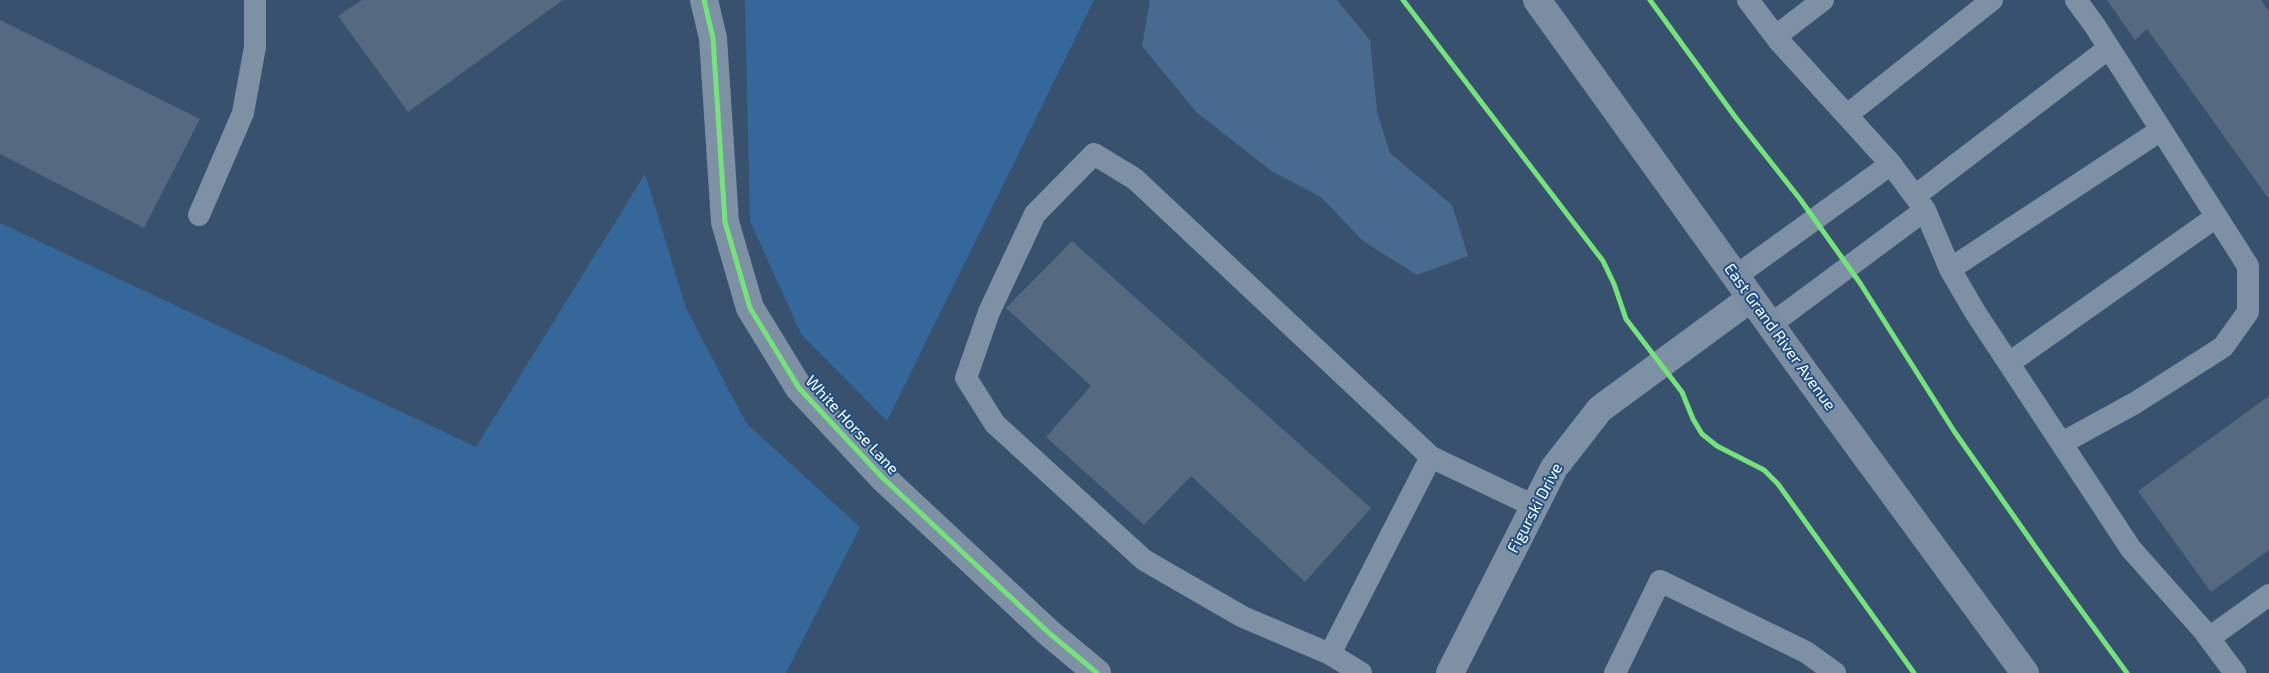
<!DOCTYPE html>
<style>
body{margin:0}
canvas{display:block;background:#37516e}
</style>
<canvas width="2269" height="673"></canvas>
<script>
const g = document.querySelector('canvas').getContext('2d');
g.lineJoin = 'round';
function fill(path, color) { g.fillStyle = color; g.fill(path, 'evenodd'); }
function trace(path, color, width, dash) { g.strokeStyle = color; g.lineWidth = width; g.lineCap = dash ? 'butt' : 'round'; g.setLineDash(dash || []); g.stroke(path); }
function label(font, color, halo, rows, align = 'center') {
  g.font = font + ' "Exo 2",sans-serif'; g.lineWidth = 4; g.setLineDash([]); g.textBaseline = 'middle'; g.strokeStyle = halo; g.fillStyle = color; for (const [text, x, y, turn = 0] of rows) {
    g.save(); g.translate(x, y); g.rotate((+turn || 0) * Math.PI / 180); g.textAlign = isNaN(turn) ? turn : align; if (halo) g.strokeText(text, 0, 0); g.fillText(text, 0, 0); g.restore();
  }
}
fill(new Path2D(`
 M745 0H1094L887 421 801 334 750 221Z
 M645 174 686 308 746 423 860 527 786 673H0V223L476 447Z`), '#35679a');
fill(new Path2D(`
 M1150 0H1337L1370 40 1377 112 1390 153 1452 205 1468 256 1417 275 1363 241 1321 197 1273 172 1196 112 1142 46Z`), '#476a8e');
fill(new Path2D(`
 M362 0H563L408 112 338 16Z
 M2107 0H2261L2269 12V199L2147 29 2135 40Z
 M0 20 200 119 144 228 0 154Z
 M1072 241 1371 508 1305 582 1191 476 1144 525 1046 437 1091 386 1006 308Z
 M2269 396V550L2211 592 2138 491Z`), '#556980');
trace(new Path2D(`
 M1748 0 1779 41 1891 164 1925 210 1950 269 1975 312 2131 549 2203 630 2235 673
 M1776 36 1823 0
 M1847 115 1992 0
 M1915 196 2109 48
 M199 215 243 113 255 47V0
 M1950 269 2161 130
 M1736 276 1891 164
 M1770 325 1925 210
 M2009 363 2216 217
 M2062 443 2135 403 2223 347 2248 312V266L2095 26 2076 0
 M2209 638 2269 595
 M1330 654 1243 617 1144 560 995 424 966 378 989 312 1035 214 1094 154 1135 179 1431 457
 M1361 673 1330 654 1431 457 1534 506
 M1615 673 1660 581 1806 652 1835 673`), '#7e90a4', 22);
trace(new Path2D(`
 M704 0 713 38 725 222 750 308 799 388 883 478 1049 633 1097 673
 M1450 673 1554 468 1600 409 1751 298`), '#7e90a4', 28);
trace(new Path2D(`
 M1537 0 1805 373 2025 673`), '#7d8da1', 28);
trace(new Path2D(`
 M704 0 713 38 725 222 750 308 799 388 883 478 1049 633 1097 673
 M1403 0 1603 261 1614 284 1626 319 1682 392 1693 419 1702 434 1717 446 1764 470 1778 484 1914 673
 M1650 0 1736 118 1800 199 1860 283 1954 431 2048 565 2127 673`), '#77e17e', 5);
label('16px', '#fff', '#215084', [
 ["East Grand River Avenue",1780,337,54],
 ["White Horse Lane",852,425,47],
 ["Figurski Drive",1535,508,-62]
]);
</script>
